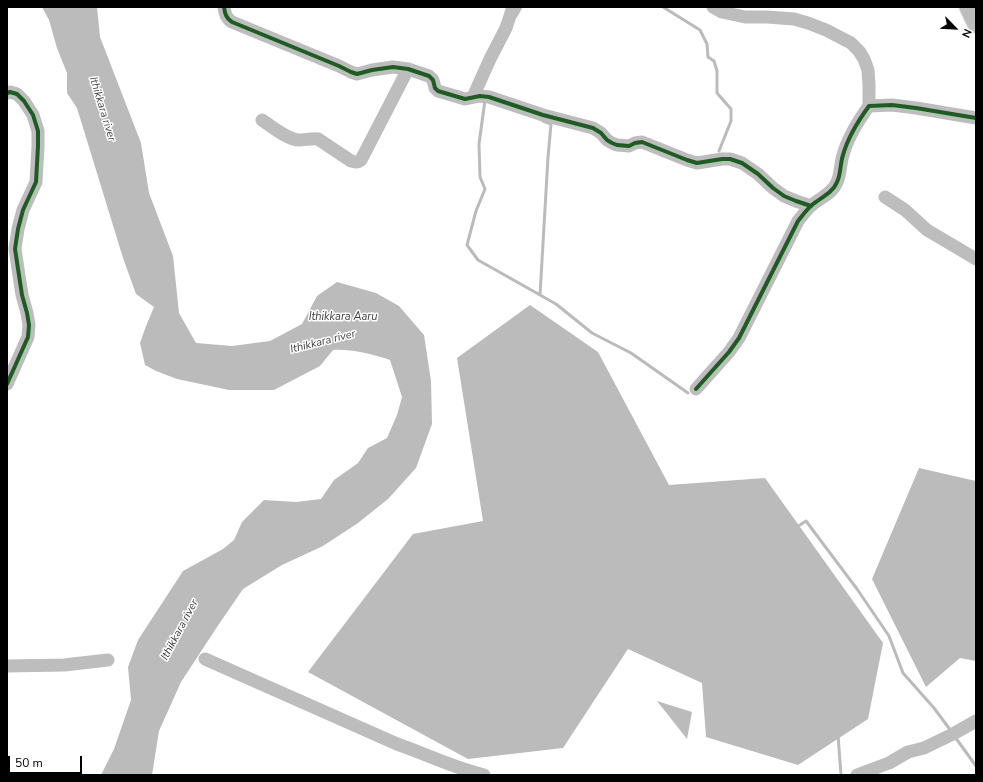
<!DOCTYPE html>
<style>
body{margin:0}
#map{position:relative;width:983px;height:782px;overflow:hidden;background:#fff;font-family:"Nunito Sans",sans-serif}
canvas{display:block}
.frame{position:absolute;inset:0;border:8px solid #000;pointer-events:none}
.north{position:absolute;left:935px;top:8px;width:40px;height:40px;-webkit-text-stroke:3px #fff;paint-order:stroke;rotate:114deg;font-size:11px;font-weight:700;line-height:16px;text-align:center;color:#000}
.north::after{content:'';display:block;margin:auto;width:14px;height:18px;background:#000;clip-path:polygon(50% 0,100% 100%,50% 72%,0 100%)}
.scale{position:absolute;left:8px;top:756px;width:74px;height:18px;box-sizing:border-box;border:2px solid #000;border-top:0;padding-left:5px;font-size:12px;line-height:14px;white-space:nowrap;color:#000;-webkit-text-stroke:3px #fff;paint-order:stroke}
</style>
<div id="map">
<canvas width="983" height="782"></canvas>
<div class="frame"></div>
<div class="north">N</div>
<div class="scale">50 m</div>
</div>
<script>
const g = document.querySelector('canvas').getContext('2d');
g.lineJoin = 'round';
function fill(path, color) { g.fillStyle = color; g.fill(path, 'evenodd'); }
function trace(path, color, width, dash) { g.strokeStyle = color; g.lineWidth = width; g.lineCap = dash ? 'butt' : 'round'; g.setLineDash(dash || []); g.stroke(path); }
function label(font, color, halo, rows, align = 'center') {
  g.font = font + ' "Nunito Sans",sans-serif'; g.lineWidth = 3; g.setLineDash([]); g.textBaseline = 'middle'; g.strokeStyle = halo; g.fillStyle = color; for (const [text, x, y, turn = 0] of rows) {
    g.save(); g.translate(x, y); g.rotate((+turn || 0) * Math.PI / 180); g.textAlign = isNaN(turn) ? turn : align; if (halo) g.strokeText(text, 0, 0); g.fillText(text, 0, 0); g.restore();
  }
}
fill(new Path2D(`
 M42 7H97L100 37 141 143 149 193 173 256 179 313 196 343 232 346 270 341 302 324 317 296 337 282 376 293 399 306 424 335 431 381 432 424 416 468 388 499 358 523 323 546 282 565 243 589 217 627 181 682 159 731 152 775H101L114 749 131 700 128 667 138 640 183 571 223 549 234 540 242 522 264 500 296 502 321 499 334 480 358 463 368 448 387 438 397 415 402 397 390 360C371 354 352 349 333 350L320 366 274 390H229L177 379 156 371 145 365 140 343 146 326 154 307 136 294 123 258 77 108 67 93V73L57 48 49 20Z
 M530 305 598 352 669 485 765 478 883 643 868 719 798 765 706 737 702 683 628 649 563 748 468 759 308 672 413 534 483 521 457 358Z
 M919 468 976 481V661L960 658 926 687 872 579Z
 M657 701 692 712 687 739Z`), '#bbb');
trace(new Path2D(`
 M663 7 700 30 707 44 708 57 714 61 717 71V93L731 109V121L719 151
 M516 16 521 7
 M485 100 479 144 480 177 485 189 476 211 467 245 478 260 556 304 592 333 631 353 688 393
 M540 295 548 157 551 124 543 121
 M797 527 806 521 857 589 889 636 903 673 934 708 951 731
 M838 735 841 775
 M955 737 976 766`), '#bbb', 3);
const major = new Path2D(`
 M968 7 976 24`);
trace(major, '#dbdbdb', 19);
trace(new Path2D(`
 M224 7C225 14 226 18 232 22L339 66 351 72 357 74 372 70 393 67 408 69 429 76 433 80 435 88 438 91 465 99 480 96 489 97 543 115 593 128 601 133 607 140 612 143 617 145 629 146 635 143 642 142 687 160 697 163 722 159H730L742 163 758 174 773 188 784 196 796 201 811 206
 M713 7 722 12 745 17H767L794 19 808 23 826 30 851 43 859 51 864 59 868 70 869 85V106
 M7 93 10 92 17 94 24 101 33 115 38 131V146L36 182 23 210 18 229 15 249 22 295 27 313 29 325 28 337 7 384
 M473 97 490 59 506 28 513 7
 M262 120C271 126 288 140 299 140 305 140 312 138 318 139L351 161C355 162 357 163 361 160L408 69
 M885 197 905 210 927 230 976 259
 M696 389 729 352 739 338 798 221C802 216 807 209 812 205 820 198 833 193 837 182 841 174 840 164 843 155 848 137 858 121 869 106L892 105 916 108 976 118
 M205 659 397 744C426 754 454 768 484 775
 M7 666 64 665 108 660
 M857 775 889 763 908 752 924 748 953 734 976 721`), '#bdbdbd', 13);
trace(major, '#bdbdbd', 17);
trace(new Path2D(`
 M224 7C225 14 226 18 232 22L339 66 351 72 357 74 372 70 393 67 408 69 429 76 433 80 435 88 438 91 465 99 480 96 489 97 543 115 593 128 601 133 607 140 612 143 617 145 629 146 635 143 642 142 687 160 697 163 722 159H730L742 163 758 174 773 188 784 196 796 201 811 206
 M7 93 10 92 17 94 24 101 33 115 38 131V146L36 182 23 210 18 229 15 249 22 295 27 313 29 325 28 337 7 384
 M696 389 729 352 739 338 798 221C802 216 807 209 812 205 820 198 833 193 837 182 841 174 840 164 843 155 848 137 858 121 869 106L892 105 916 108 976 118`), '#1b5e20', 4);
label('italic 11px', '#3f3f3f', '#fff', [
 ["Ithikkara river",102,109,73],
 ["Ithikkara Aaru",343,317],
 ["Ithikkara river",323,342,-14],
 ["Ithikkara river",180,630,-62]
]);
</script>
